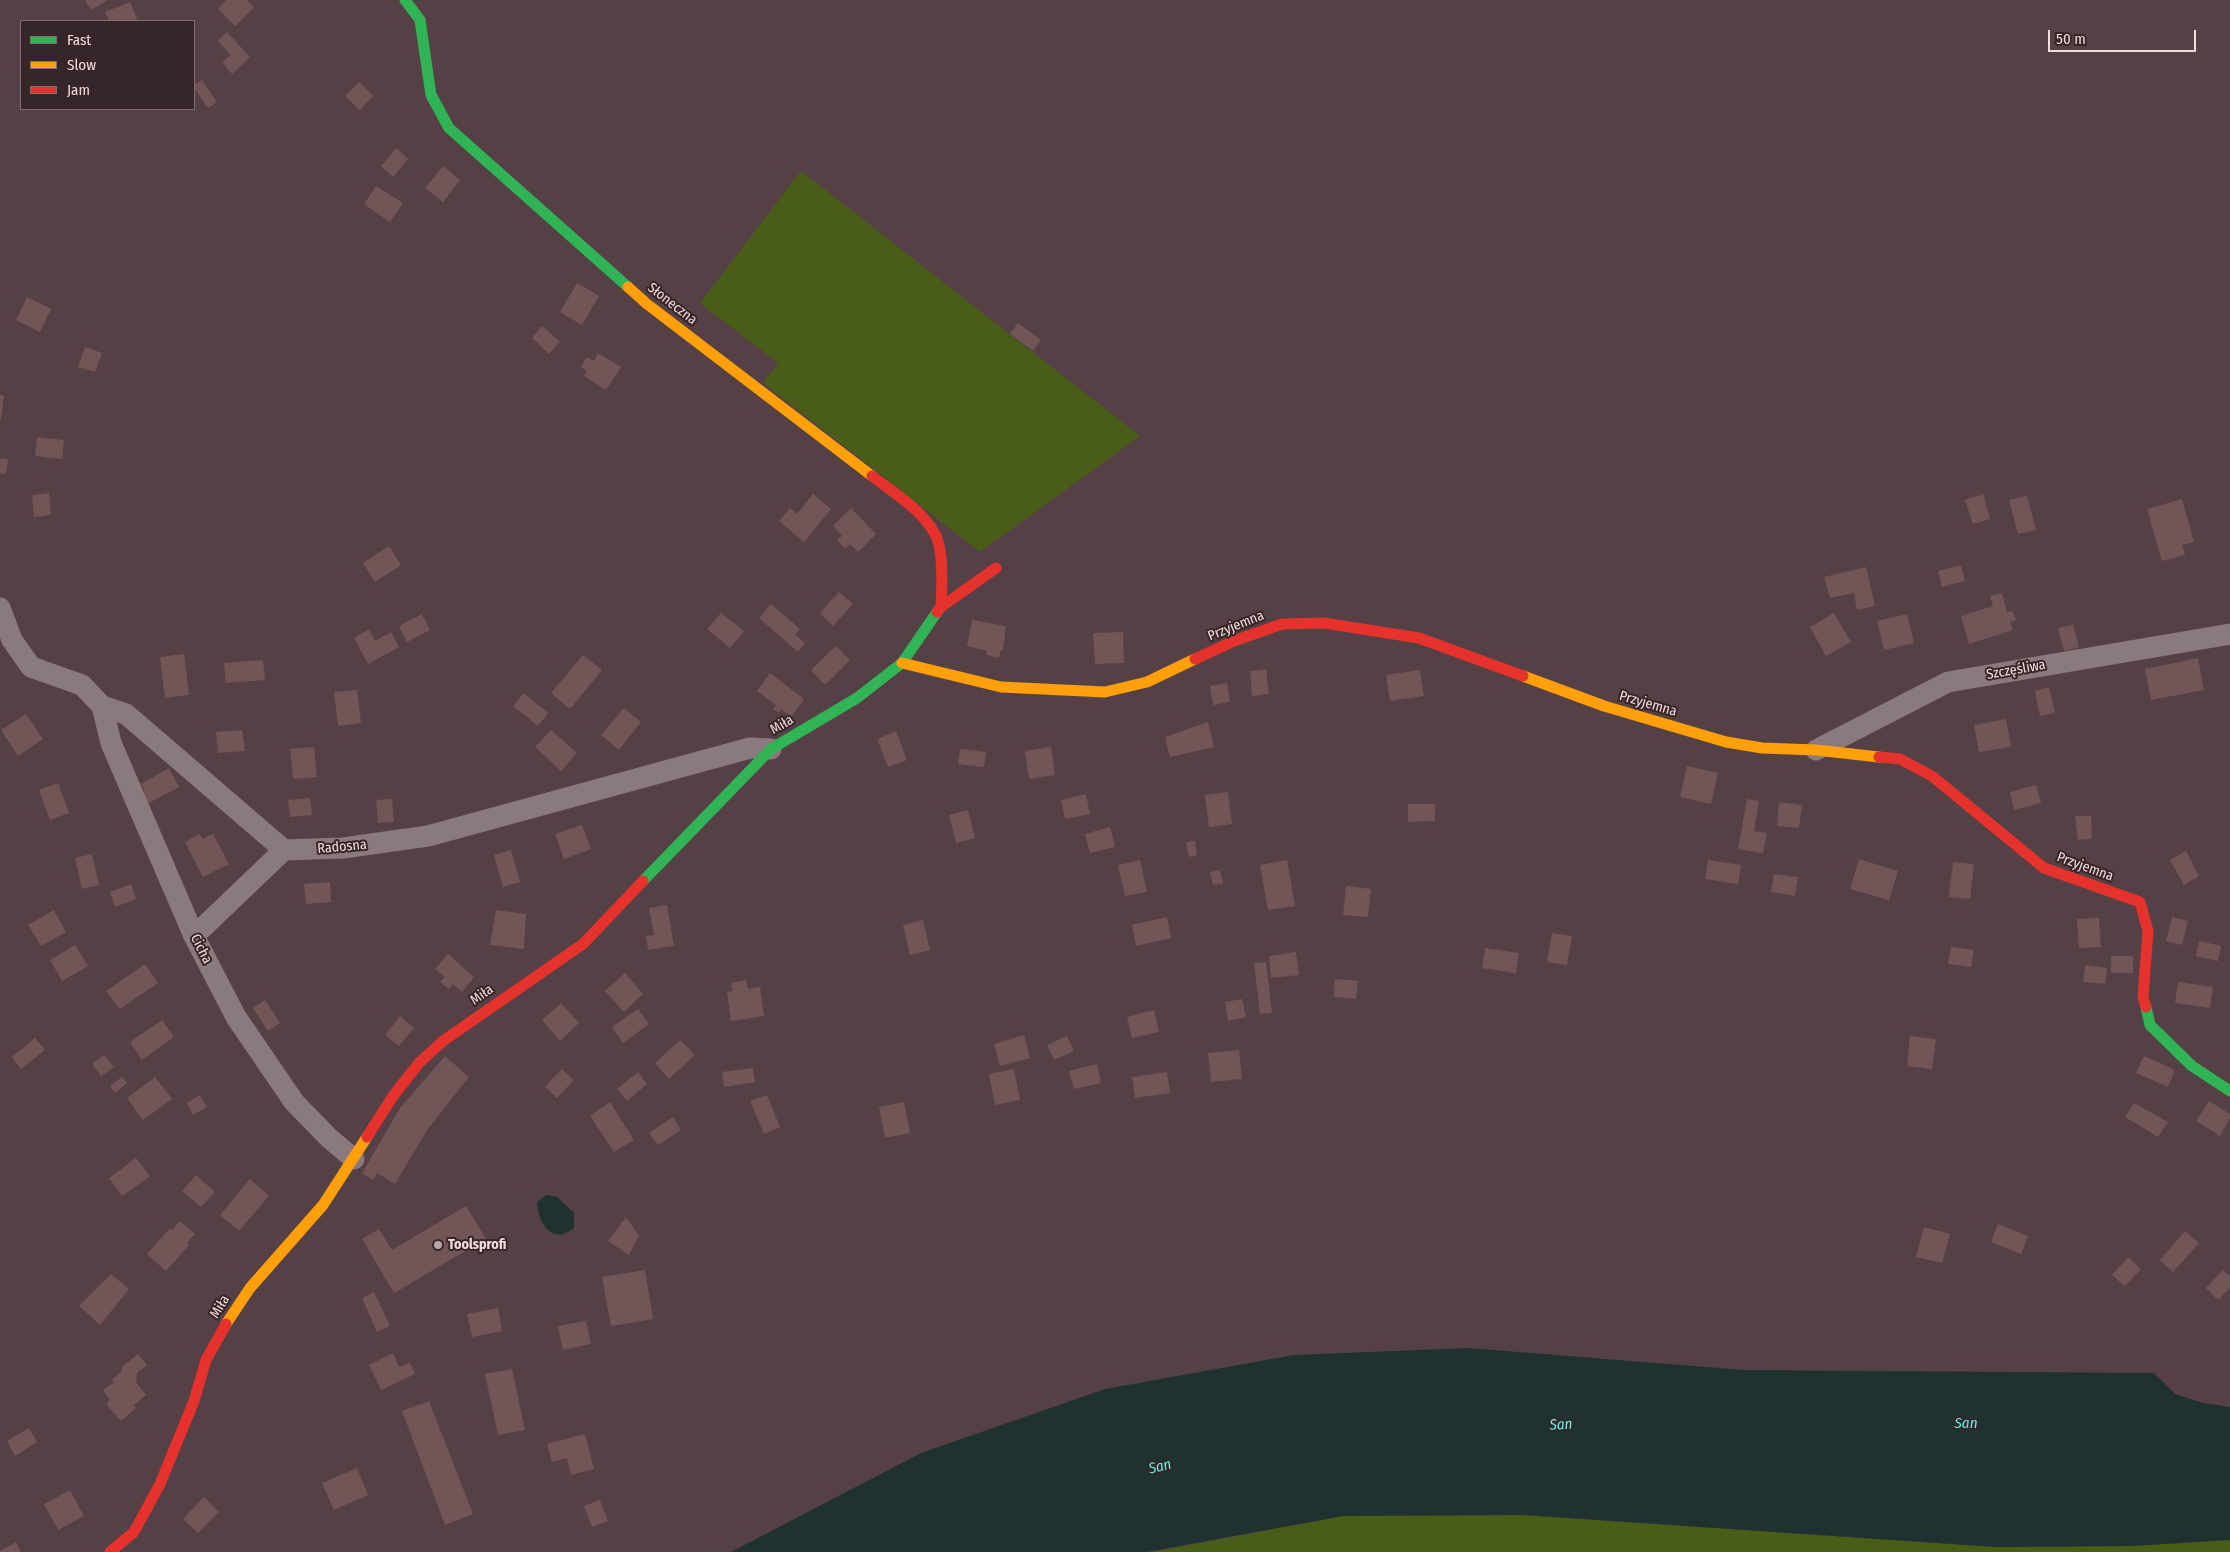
<!DOCTYPE html>
<meta charset="utf-8">
<style>
body{margin:0}
#map{position:relative;width:2230px;height:1552px;overflow:hidden;background:#554145;font-family:"Fira Sans Condensed",sans-serif}
canvas{display:block}
.legend{position:absolute;left:20px;top:20px;width:175px;height:90px;box-sizing:border-box;background:#372629;border:1px solid #826e71;margin:0;padding:6px 9px;list-style:none;font-size:15px;color:#f2dbde}
.legend li{display:flex;align-items:center;gap:10px;height:25px}
.legend b{width:25px;border:1px solid #826e71}
.scale{position:absolute;left:2048px;top:30px;width:148px;height:22px;box-sizing:border-box;border:2px solid #f2dbde;border-top:0;padding-left:6px;font-size:15px;line-height:18px;white-space:nowrap;color:#f2dbde;-webkit-text-stroke:4px #372629;paint-order:stroke}
</style>
<div id="map">
<canvas width="2230" height="1552"></canvas>
<ul class="legend">
<li><b style="height:6px;background:#30b455"></b>Fast</li>
<li><b style="height:6px;background:#ff9f0a"></b>Slow</li>
<li><b style="height:6px;background:#e5322d"></b>Jam</li>
</ul>
<div class="scale">50 m</div>
</div>
<script>
const g = document.querySelector('canvas').getContext('2d');
g.lineJoin = 'round';
function fill(path, color) { g.fillStyle = color; g.fill(path, 'evenodd'); }
function trace(path, color, width, dash) { g.strokeStyle = color; g.lineWidth = width; g.lineCap = dash ? 'butt' : 'round'; g.setLineDash(dash || []); g.stroke(path); }
function label(font, color, halo, rows, align = 'center') {
  g.font = font + ' "Fira Sans Condensed",sans-serif'; g.lineWidth = 4; g.setLineDash([]); g.textBaseline = 'middle'; g.strokeStyle = halo; g.fillStyle = color; for (const [text, x, y, turn = 0] of rows) {
    g.save(); g.translate(x, y); g.rotate((+turn || 0) * Math.PI / 180); g.textAlign = isNaN(turn) ? turn : align; if (halo) g.strokeText(text, 0, 0); g.fillText(text, 0, 0); g.restore();
  }
}
fill(new Path2D(`
 M801 171 1140 436 980 552 763 383 778 363 700 303Z
 M1523 1515 1996 1547 2131 1546 2230 1540V1552H1153L1343 1516Z`), '#495d18');
fill(new Path2D(`
 M546 1195 557 1197 574 1213V1228C552 1246 538 1223 537 1202Z
 M1468 1348 1744 1370 2154 1373 2175 1394 2203 1403 2230 1407V1540L2132 1546 1996 1547 1523 1515 1343 1516 1147 1552H731L921 1453 1105 1389 1294 1355Z`), '#203230');
fill(new Path2D(`
 M85 0H108L91 10Z
 M226 0H247L254 7 235 26 218 9Z
 M130 2 138 21H109L105 12Z
 M227 32 250 57 232 74 222 62 231 55 218 41Z
 M202 80 217 102 208 108 194 88V85Z
 M359 82 373 96 360 110 345 96Z
 M396 148 408 159 393 177 381 166Z
 M443 166 460 180 443 202 425 188Z
 M376 186 403 203 390 222 364 204Z
 M577 283 599 296 582 325 560 312Z
 M27 297 51 309 40 332 16 320Z
 M1018 323 1041 340 1033 351 1010 334Z
 M542 326 560 342 549 354 532 338Z
 M85 347 102 353 95 372 78 367Z
 M598 353 621 367 606 390 584 376 587 371 581 367 587 357 594 361Z
 M0 395 4 396 1 419H0Z
 M37 437 64 440 62 459 35 456Z
 M0 458 8 459 6 474 0 473Z
 M49 493 51 515 34 517 32 495Z
 M813 494 831 509 804 542 779 521 790 508 797 514Z
 M1983 494 1990 519 1973 524 1965 500Z
 M2027 496 2036 530 2018 534 2009 500Z
 M2182 499 2194 542 2182 545 2185 555 2162 561 2147 509Z
 M851 508 876 534 858 552 850 544 845 549 837 540 842 536 833 526Z
 M389 546 401 565 375 582 363 563Z
 M1961 565 1965 581 1942 587 1938 571Z
 M1866 567 1875 606 1857 610 1854 593 1830 598 1824 577Z
 M839 592 853 604 833 626 820 613Z
 M2002 593 2007 612 2013 611 2016 620 2010 622 2013 630 1969 644 1961 616 1993 606 1990 596Z
 M771 604 800 629 795 634 805 643 798 652 759 618Z
 M721 613 744 631 730 648 707 629Z
 M1834 613 1851 642 1826 656 1810 627Z
 M422 614 430 630 407 642 399 626Z
 M1907 614 1914 643 1884 650 1877 621Z
 M972 620 1006 626 1003 650H1001L999 658 986 655 987 651 967 646Z
 M2073 625 2079 647 2064 651 2058 628Z
 M369 629 375 641 391 632 399 647 368 664 354 638Z
 M1123 632 1124 663 1095 664 1093 633Z
 M836 646 850 660 825 685 811 670Z
 M184 654 189 695 165 698 160 657Z
 M583 655 602 670 570 709 551 693Z
 M2198 658 2204 690 2151 700 2145 669Z
 M263 660 265 680 226 683 224 663Z
 M1266 669 1269 694 1252 696 1250 671Z
 M1420 670 1424 696 1390 701 1386 675Z
 M770 673 804 699 791 717 781 709 779 713 773 709 776 705 757 691Z
 M1227 683 1230 702 1213 705 1210 686Z
 M2049 687 2055 713 2040 716 2035 691Z
 M357 690 361 723 338 726 334 692Z
 M524 693 548 713 538 726 513 706Z
 M624 708 641 722 619 750 601 735Z
 M26 714 43 739 18 756 1 730Z
 M2006 719 2011 747 1979 752 1974 725Z
 M1208 722 1214 747 1170 757 1165 737Z
 M242 730 245 751 218 753 216 732Z
 M551 730 577 753 561 771 535 747Z
 M896 731 907 760 888 767 877 739Z
 M314 747 317 777 293 779 290 749Z
 M1051 747 1055 775 1029 779 1025 751Z
 M960 749 986 752 984 767 958 764Z
 M1687 766 1718 773 1711 804 1680 797Z
 M169 768 179 787 147 804 141 793 145 791 141 784Z
 M58 783 69 813 50 820 39 790Z
 M2036 785 2041 803 2014 810 2010 792Z
 M1228 792 1232 824 1209 827 1205 795Z
 M1086 794 1090 814 1065 819 1061 800Z
 M310 798 312 815 290 817 288 800Z
 M392 799 394 822 378 823 376 800Z
 M1747 799 1759 801 1754 831 1767 833 1763 853 1738 849Z
 M1779 802 1802 805 1799 828 1777 826Z
 M1408 804H1435V821L1408 822Z
 M968 810 975 838 956 843 949 815Z
 M2075 816H2091L2092 839 2078 840Z
 M582 825 591 849 564 859 555 834Z
 M1110 827 1115 847 1090 853 1085 834Z
 M200 834 202 839 213 834 229 864 203 877 185 842Z
 M1195 841 1197 855 1189 857 1186 842Z
 M511 850 520 882 503 887 494 855Z
 M2186 851 2199 876 2184 885 2170 860Z
 M92 854 99 885 82 889 75 858Z
 M1859 859 1898 871 1889 900 1850 889Z
 M1140 860 1147 892 1125 896 1118 865Z
 M1287 860 1295 906 1268 910 1260 865Z
 M1708 860 1741 865 1738 884 1705 879Z
 M1953 862 1974 864 1970 899 1949 897Z
 M1220 870 1223 883 1213 885 1210 872Z
 M1774 874 1798 877 1795 896 1771 892Z
 M330 882 331 902 306 904 304 884Z
 M131 884 136 899 115 907 110 892Z
 M1346 886 1371 889 1368 917 1343 915Z
 M667 905 674 946 648 950 646 936 654 935 649 908Z
 M54 910 66 932 41 946 28 925Z
 M496 910 526 914 524 949 490 945Z
 M1167 917 1171 938 1136 946 1132 925Z
 M2172 917 2188 921 2182 945 2166 941Z
 M2099 918 2101 947 2079 948 2077 919Z
 M923 920 930 950 910 955 903 925Z
 M1552 933 1572 936 1567 965 1547 962Z
 M2199 941 2221 946 2218 961 2196 956Z
 M75 945 88 966 62 981 50 960Z
 M1951 947 1974 950 1971 967 1948 964Z
 M1485 948 1519 953 1516 973 1482 968Z
 M1296 952 1299 975 1271 978 1269 956Z
 M448 954 474 977 462 992 453 984 449 989 440 982 445 977 435 969Z
 M2111 956H2133V973H2111Z
 M1266 962 1272 1013 1260 1014 1254 963Z
 M145 964 158 983 120 1009 106 991Z
 M2085 965 2107 968 2105 984 2083 982Z
 M625 973 643 994 624 1012 605 991Z
 M1335 979 1358 981 1356 999 1334 997Z
 M746 980 748 989 760 987 764 1016 731 1021 727 992 733 991 731 983Z
 M2178 982 2213 987 2210 1008 2175 1003Z
 M1242 999 1246 1017 1228 1021 1225 1002Z
 M265 1000 280 1023 268 1031 253 1008Z
 M561 1003 579 1023 560 1041 542 1020Z
 M638 1009 649 1024 623 1043 612 1027Z
 M1154 1010 1159 1032 1132 1038 1127 1017Z
 M400 1016 414 1028 399 1046 385 1035Z
 M162 1020 174 1037 142 1060 130 1042Z
 M1024 1035 1030 1058 1000 1066 994 1044Z
 M1067 1036 1074 1051 1054 1060 1047 1045Z
 M1910 1036 1936 1039 1932 1069 1907 1066Z
 M35 1038 45 1050 21 1069 12 1057Z
 M680 1040 695 1055 669 1079 655 1063Z
 M1239 1050 1242 1079 1211 1082 1208 1053Z
 M104 1055 114 1067 101 1076 92 1064Z
 M445 1056 469 1077 427 1130 395 1184 377 1173 373 1180 362 1173 400 1108Z
 M2144 1056 2175 1070 2168 1087 2136 1073Z
 M1097 1064 1101 1083 1074 1089 1069 1071Z
 M753 1068 755 1082 724 1087 722 1072Z
 M562 1069 574 1080 557 1098 545 1087Z
 M1014 1069 1020 1100 995 1105 989 1074Z
 M638 1072 647 1084 627 1101 617 1089Z
 M1167 1072 1170 1093 1135 1098 1132 1077Z
 M122 1077 127 1083 115 1093 110 1086Z
 M155 1077 172 1099 143 1120 127 1098Z
 M200 1095 207 1107 193 1115 187 1103Z
 M767 1095 780 1127 764 1134 750 1101Z
 M2209 1101 2230 1114V1118L2220 1136 2196 1121Z
 M610 1102 634 1140 614 1152 590 1116Z
 M904 1102 910 1133 885 1138 879 1107Z
 M2134 1103 2168 1122 2158 1137 2125 1117Z
 M673 1117 681 1130 658 1145 649 1133Z
 M136 1158 150 1176 122 1196 109 1178Z
 M196 1175 215 1192 201 1207 182 1191Z
 M250 1179 269 1196 239 1231 220 1215Z
 M466 1206 486 1239 394 1293 362 1239 379 1229 392 1250Z
 M626 1217 639 1236 629 1255 608 1241Z
 M180 1221 195 1234 187 1243 189 1245 166 1271 147 1254 170 1228 172 1230Z
 M1998 1224 2028 1236 2021 1254 1991 1242Z
 M1924 1227 1950 1234 1942 1263 1916 1257Z
 M2185 1231 2199 1243 2173 1272 2160 1260Z
 M2128 1257 2141 1269 2125 1286 2112 1275Z
 M645 1270 653 1319 611 1326 602 1277Z
 M2223 1270 2230 1276V1288L2218 1300 2206 1288Z
 M111 1274 129 1289 100 1325 79 1306Z
 M374 1292 390 1326 377 1332 362 1298Z
 M498 1308 502 1331 472 1337 467 1314Z
 M586 1321 591 1344 563 1350 558 1326Z
 M393 1353 399 1367 410 1363 415 1374 381 1390 369 1365Z
 M138 1354 147 1365 137 1373 136 1382 146 1395 134 1405 136 1408 121 1421 106 1404 110 1400 103 1390 114 1382 112 1380 122 1371V1367Z
 M512 1369 525 1430 498 1435 485 1374Z
 M429 1401 473 1514 445 1525 402 1411Z
 M29 1428 37 1442 15 1456 7 1441Z
 M585 1434 594 1469 571 1475 567 1458 552 1462 547 1444Z
 M357 1468 368 1495 334 1510 322 1483Z
 M70 1490 84 1516 58 1530 44 1504Z
 M204 1497 219 1512 198 1533 183 1519Z
 M600 1500 608 1521 592 1527 584 1506Z
 M16 1542 21 1552H0V1551Z`), '#725556');
trace(new Path2D(`
 M0 608 12 640 31 667 82 685 102 706 126 714 284 850 343 848 428 836 750 748 771 749
 M102 706 111 743 194 936 236 1017 294 1102 329 1138 354 1159
 M1816 750 1948 682 2230 634
 M194 936 284 850`), '#8b7a7d', 21);
trace(new Path2D(`
 M405 0 420 20 431 95 449 128 628 287
 M643 881 771 749 857 698 902 663 937 612
 M2146 1007 2150 1025 2192 1066 2230 1091`), '#30b455', 11);
trace(new Path2D(`
 M628 287 647 304 872 476
 M902 663 1001 687 1105 692 1147 682 1195 659
 M1523 676 1604 706 1726 742 1762 748 1816 750 1879 757
 M226 1324 250 1288 323 1205 367 1137`), '#ff9f0a', 11);
trace(new Path2D(`
 M872 476C894 493 921 509 935 534 944 550 942 588 941 607
 M937 612 941 607 996 568
 M1195 659 1234 641 1282 624 1324 623 1419 638 1523 676
 M1879 757 1900 759 1932 776 2044 868 2140 902 2148 931 2143 997 2146 1007
 M367 1137 393 1096 419 1063 443 1041 583 944 643 881
 M110 1552 134 1532 160 1484 194 1401 206 1360 226 1324`), '#e5322d', 11);
for (const [x, y, r, color] of [
 [438,1245,5,"#bba5a8"]
]) { const dot = new Path2D(); dot.arc(x, y, r, 0, 2 * Math.PI); g.fillStyle = color; g.fill(dot); trace(dot, '#372629', 2); }
label('14px', '#f2dbde', '#372629', [
 ["Słoneczna",672,304,38],
 ["Przyjemna",1236,626,-22],
 ["Szczęśliwa",2016,670,-10],
 ["Przyjemna",1648,704,16],
 ["Miła",782,725,-31],
 ["Radosna",342,847,-5],
 ["Przyjemna",2085,867,20],
 ["Cicha",201,949,63],
 ["Miła",482,995,-35],
 ["Miła",220,1307,-58]
]);
label('bold 14px', '#f2dbde', '#372629', [
 ["Toolsprofi",448,1245]
], 'left');
label('italic 15px', '#5af6e8', '#372629', [
 ["San",1966,1424],
 ["San",1561,1425,-3],
 ["San",1160,1467,-14]
]);
</script>
